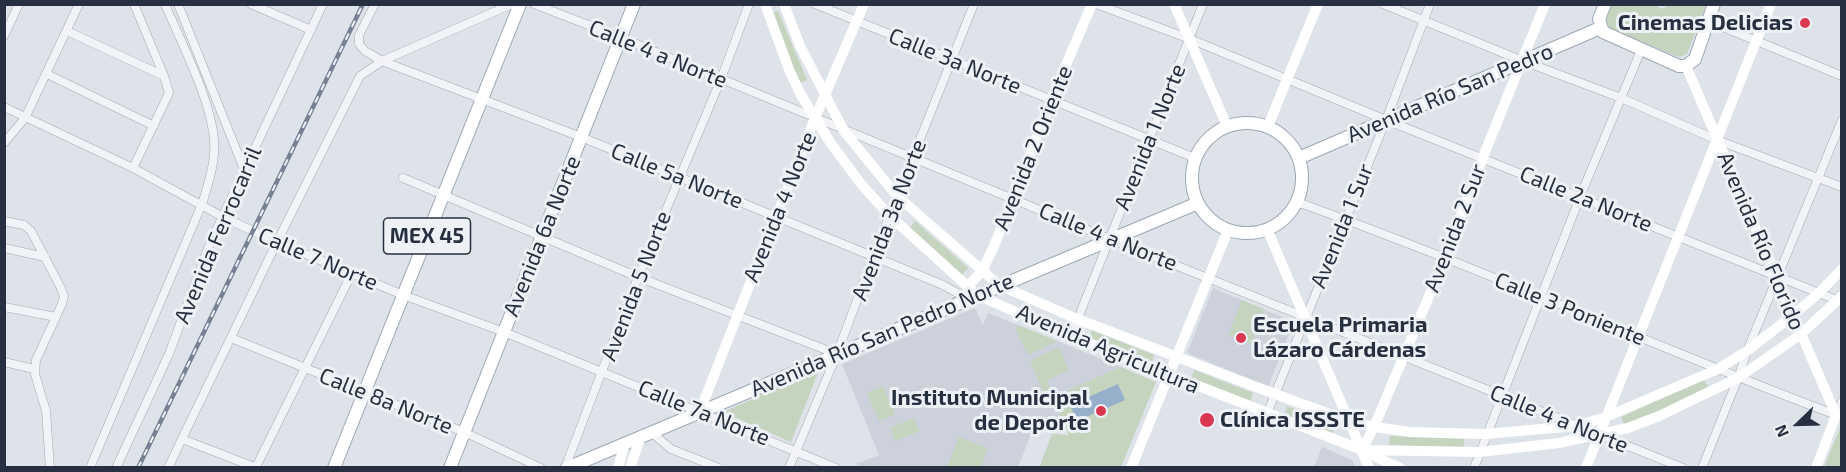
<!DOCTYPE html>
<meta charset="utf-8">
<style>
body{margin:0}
#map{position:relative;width:1846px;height:472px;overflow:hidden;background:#dee2e9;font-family:"Exo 2",sans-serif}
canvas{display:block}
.frame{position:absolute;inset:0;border:6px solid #263041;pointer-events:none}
.north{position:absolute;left:1768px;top:394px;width:60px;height:60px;-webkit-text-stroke:4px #eef1f6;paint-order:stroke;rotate:247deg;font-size:16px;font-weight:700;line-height:24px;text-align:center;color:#263041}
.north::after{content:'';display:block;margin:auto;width:21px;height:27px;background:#263041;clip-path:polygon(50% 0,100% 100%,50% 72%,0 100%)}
</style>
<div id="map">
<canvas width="1846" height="472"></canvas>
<div class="frame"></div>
<div class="north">N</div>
</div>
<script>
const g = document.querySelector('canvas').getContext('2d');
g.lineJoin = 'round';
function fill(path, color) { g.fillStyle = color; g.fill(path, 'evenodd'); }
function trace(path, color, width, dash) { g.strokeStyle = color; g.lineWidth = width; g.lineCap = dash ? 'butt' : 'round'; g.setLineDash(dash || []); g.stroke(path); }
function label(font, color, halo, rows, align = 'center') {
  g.font = font + ' "Exo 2",sans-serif'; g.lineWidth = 6; g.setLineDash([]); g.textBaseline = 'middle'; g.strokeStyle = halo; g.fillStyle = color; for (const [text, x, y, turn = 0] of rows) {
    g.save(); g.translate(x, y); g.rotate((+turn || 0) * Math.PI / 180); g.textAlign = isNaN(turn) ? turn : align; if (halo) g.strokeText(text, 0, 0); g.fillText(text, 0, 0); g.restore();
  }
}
fill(new Path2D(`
 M1213 288 1294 322 1268 387 1187 353Z
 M975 308 983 325 988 313 1121 367 1052 397 1064 424 1036 422 1018 467 864 468 856 464 879 455 842 364Z
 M1322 447 1352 460 1355 467H1314Z`), '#ccd1db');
fill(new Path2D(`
 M1612 5H1655L1662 9 1669 5H1706L1687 54 1679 57 1610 29 1606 20Z
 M778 11 807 80 800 83 770 14Z
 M915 221 968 268 962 275 907 231Z
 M1242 300 1264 309 1251 344 1228 335Z
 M1018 325 1057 341 1028 355 1016 330Z
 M1092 330 1154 355 1152 363 1089 338Z
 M1059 347 1069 370 1047 380 1051 390 1044 393 1030 361Z
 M1121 367 1156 382 1121 467 1039 468 1052 434 1069 435 1052 397Z
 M819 370 791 442 723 412Z
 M1194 370 1253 393 1250 403 1191 380Z
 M1704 379 1709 389 1625 426 1621 417Z
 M883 386 895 414 879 421 867 393Z
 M1287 406 1336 426 1332 435 1284 416Z
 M914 418 920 431 895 441 890 428Z
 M1841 426V467H1824Z
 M1390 436 1464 439V448L1389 445Z
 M959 437 988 448 981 467H947Z`), '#c4d4be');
fill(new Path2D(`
 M1118 384 1125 400 1077 421 1070 405Z`), '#96b0cc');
const street = new Path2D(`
 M178 4 244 169
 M251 4 311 30
 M375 4 359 35V44L365 51 382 61 581 137 943 285 968 299
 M534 4 622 38 1110 239 1683 468
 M815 4 1195 158
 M1096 4 1190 39 1386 120 1839 301
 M1383 4 1523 61 1621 98 1717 140 1842 187
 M1708 21 1842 76
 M67 31 164 76
 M4 36 19 4
 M47 74 154 126
 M4 107 133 168 223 217 277 242 403 295 504 332 836 468
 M4 143 25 118 79 4
 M133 168 169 93 164 76 134 4
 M403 178 638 277 837 354
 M1297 202C1479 267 1655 347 1836 415L1842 401
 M4 221 24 225 31 231 61 288 64 296 62 304 36 360 35 374 46 411 50 468
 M4 248 45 257
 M4 307 56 317
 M1071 336 1203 4
 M231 338 464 432 541 468
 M4 362 34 369
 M1267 414 1386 120 1430 4
 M651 432 671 449 719 468
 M182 439 257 468
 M256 467 352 273
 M90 468 202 204C207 188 213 171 214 154 218 112 182 45 165 4
 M116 468 169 354 210 243 323 4
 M168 468 277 242 360 76 382 61 512 4
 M565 468 638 277 721 79 749 4
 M789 468 837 354 873 257 974 4
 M1474 468 1580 197 1641 50
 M1702 468 1738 378 1747 351 1842 120`);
const primary = new Path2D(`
 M1605 4 1599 19 1603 32 1679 66H1686L1695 59 1714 4
 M1192 178a55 55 0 1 1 110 0a55 55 0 1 1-110 0Z
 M1299 158 1600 28
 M334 468 520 4
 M450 468 634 4
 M567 468 1198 203`);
trace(street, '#a3a9b3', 9);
trace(primary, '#9ca7b6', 14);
trace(street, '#f1f3f7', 8);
trace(new Path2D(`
 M765 4 790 72 801 95 830 142 861 184 889 215 977 295 1071 336 1362 450 1480 452 1559 443 1628 428 1659 416 1738 378 1801 334 1842 296
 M784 4 800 46 844 131 897 196 999 285 1077 319 1275 394 1349 421 1374 427 1410 432 1485 434 1576 426 1606 417 1718 369 1747 351 1793 315 1818 294 1842 269
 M1174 4 1227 126
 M1686 66 1836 415
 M1268 126 1318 4
 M1267 229 1369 468
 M968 286 982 271 994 246 1051 100 1092 4
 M700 411 815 118 864 4
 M1362 450 1374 427 1445 258 1483 157 1545 4
 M1365 452 1400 468
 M618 468 625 443
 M630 468 641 436
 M1131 468 1228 230
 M1586 468 1771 4
 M1816 468 1836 415`), '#fff', 10);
trace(primary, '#fff', 12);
const rail = new Path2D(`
 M138 468 363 4`);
trace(rail, '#768194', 4.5);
trace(rail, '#eef1f6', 2, [7]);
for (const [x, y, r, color] of [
 [1805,23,6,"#da3850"],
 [1241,338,6,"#da3850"],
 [1101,411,6,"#da3850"],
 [1207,420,8,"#da3850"]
]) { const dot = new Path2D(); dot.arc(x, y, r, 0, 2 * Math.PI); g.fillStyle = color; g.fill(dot); trace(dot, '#eef1f6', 2); }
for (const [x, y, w] of [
 [427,236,87]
]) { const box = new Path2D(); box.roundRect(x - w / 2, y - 18, w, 36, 4.5); g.fillStyle = '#eef1f6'; g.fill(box); trace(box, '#263041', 1.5); }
label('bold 21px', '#263041', null, [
 ["MEX 45",427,236]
]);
label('bold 22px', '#263041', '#eef1f6', [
 ["Cinemas Delicias",1793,23],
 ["Escuela Primaria",1253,325,"left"],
 ["Lázaro Cárdenas",1253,350,"left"],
 ["Instituto Municipal",1089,398],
 ["de Deporte",1089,423],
 ["Clínica ISSSTE",1220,420,"left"]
], 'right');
label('22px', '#263041', '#eef1f6', [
 ["Calle 4 a Norte",658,54,22],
 ["Calle 3a Norte",955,61,22],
 ["Avenida Río San Pedro",1450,93,-23],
 ["Avenida 1 Norte",1150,137,-68],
 ["Avenida 2 Oriente",1033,148,-68],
 ["Calle 5a Norte",677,176,22],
 ["Calle 2a Norte",1586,199,22],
 ["Avenida 4 Norte",780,207,-68],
 ["Avenida 3a Norte",889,220,-69],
 ["Avenida 1 Sur",1342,226,-68],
 ["Avenida 2 Sur",1455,228,-69],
 ["Avenida Ferrocarril",218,235,-67],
 ["Avenida 6a Norte",542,236,-68],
 ["Calle 4 a Norte",1108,237,22],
 ["Avenida Río Florido",1761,241,67],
 ["Calle 7 Norte",318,259,23],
 ["Avenida 5 Norte",636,286,-69],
 ["Calle 3 Poniente",1570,309,22],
 ["Avenida Río San Pedro Norte",882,335,-23],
 ["Avenida Agricultura",1108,349,23],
 ["Calle 8a Norte",386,401,22],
 ["Calle 7a Norte",704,413,22],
 ["Calle 4 a Norte",1559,419,22]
]);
</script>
